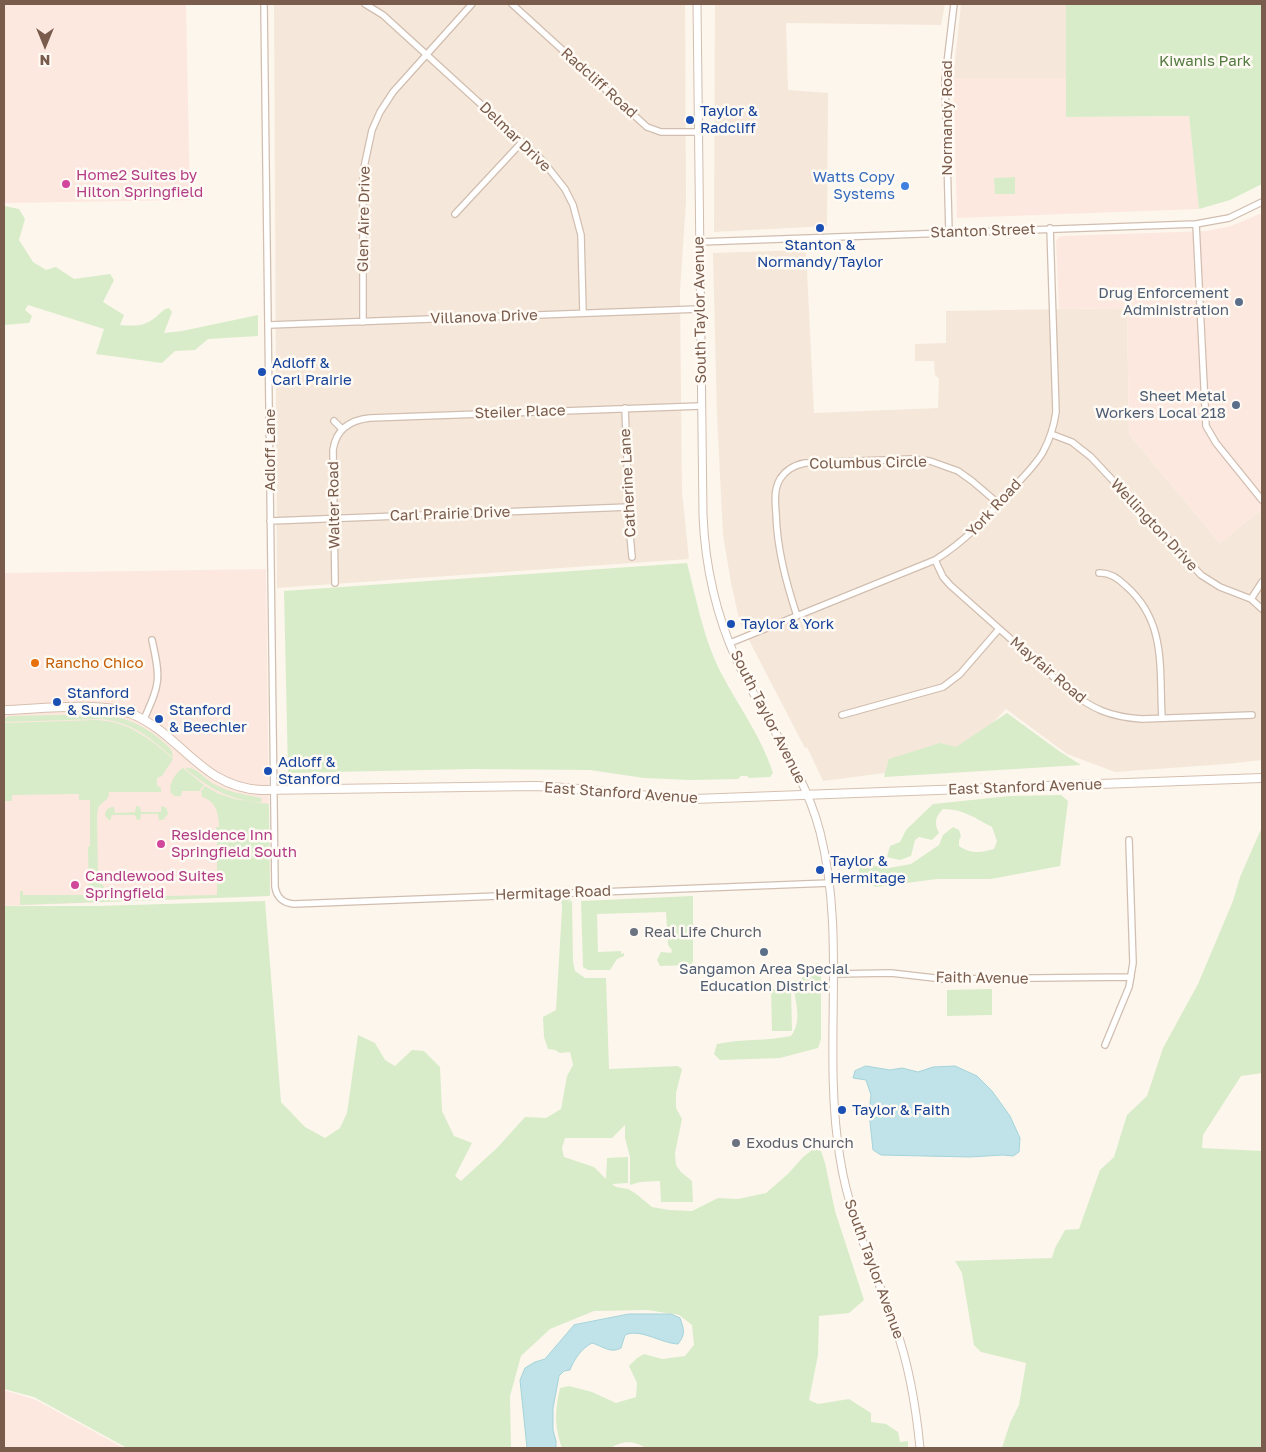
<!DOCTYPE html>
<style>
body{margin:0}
#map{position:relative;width:1266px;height:1452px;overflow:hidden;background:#fdf6ec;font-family:"Golos Text",sans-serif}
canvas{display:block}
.frame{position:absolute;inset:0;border:5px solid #7a5c4d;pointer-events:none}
.north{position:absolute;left:20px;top:20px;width:50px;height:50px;-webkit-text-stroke:4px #fffaf3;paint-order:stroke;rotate:180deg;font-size:14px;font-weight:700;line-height:20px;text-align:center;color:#7a5c4d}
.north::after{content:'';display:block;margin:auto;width:18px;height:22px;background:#7a5c4d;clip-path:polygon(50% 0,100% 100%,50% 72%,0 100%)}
</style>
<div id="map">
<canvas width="1266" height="1452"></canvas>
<div class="frame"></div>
<div class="north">N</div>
</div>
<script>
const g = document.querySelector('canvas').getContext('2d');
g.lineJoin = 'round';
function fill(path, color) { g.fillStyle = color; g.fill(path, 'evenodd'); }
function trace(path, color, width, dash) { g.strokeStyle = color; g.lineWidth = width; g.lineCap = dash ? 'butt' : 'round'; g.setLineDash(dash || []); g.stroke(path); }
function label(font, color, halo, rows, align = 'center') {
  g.font = font + ' "Golos Text",sans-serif'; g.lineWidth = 5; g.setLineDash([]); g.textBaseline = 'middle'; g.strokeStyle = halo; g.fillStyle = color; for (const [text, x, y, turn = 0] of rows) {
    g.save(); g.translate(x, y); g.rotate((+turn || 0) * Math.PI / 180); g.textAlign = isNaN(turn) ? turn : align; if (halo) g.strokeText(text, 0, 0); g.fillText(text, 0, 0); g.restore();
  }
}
fill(new Path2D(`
 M274 4H685L686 201 680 291 682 492 689 559 277 588Z
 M715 4H945L941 25 786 23 788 90 828 93 827 226 714 232Z
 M961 4H1066V78H953Z
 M806 250 814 413 938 408 939 379 935 375 934 361H915V344L946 343V311L1127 308 1129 434 1220 543 1262 509V760L1226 764 1115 772 1067 754 1006 709 982 734 932 767 823 781 807 747 805 748 740 623 731 583 723 535 717 416 713 253Z`), '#f5e8da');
fill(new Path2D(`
 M4 4H186L190 200 4 203Z
 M953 78H1066V117L1189 116 1199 209 957 218Z
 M1262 213V509L1220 543 1129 434 1127 308 1059 309 1056 241 1059 237 1063 236 1206 231 1231 226Z
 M266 569 270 896 4 906V573Z
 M4 1390 36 1400 124 1448H4Z`), '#fde8e0');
fill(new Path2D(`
 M1066 4H1262V184L1230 200 1199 209 1189 116 1066 117Z
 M1015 177V194H995L994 178Z
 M4 206 19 209 25 219 19 240 33 262 46 270 56 267 74 279 110 274 114 280 103 302 124 315 120 325C135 326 144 327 156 317 161 313 163 309 169 308L172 312 164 333 182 331 258 315V336L208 339 195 350 175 351 162 363 96 354 104 329 28 305 25 310 32 316 29 323 4 325Z
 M687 563C696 598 703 635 718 667 736 703 761 735 773 773L770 777 749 778 747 776H741L738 779 690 780 644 778 590 770 472 769 288 773 284 591Z
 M1007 713 1059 751 1081 765 884 777 889 759 940 743 956 747Z
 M95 714C121 715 140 723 160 739 166 745 173 748 173 758 151 738 131 721 100 719L4 722V718L10 716Z
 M96 720C129 721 150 739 173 759L162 776 157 778V785L161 788V792H109L108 798 99 806 97 814 98 876 103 886 112 891 113 896H147L149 890H162L164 896 217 895V857H219V845H217L216 827H219C219 814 216 801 202 797L201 791 205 786 219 794 235 799 269 804 270 896 20 905V891H23V895H89L88 847 90 846V800H79V794L12 795V801H4V723Z
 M183 768 204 785 199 791H182L181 796C162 799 172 774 183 768Z
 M185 768C195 766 203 777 212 783 227 792 243 794 261 798L262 802C231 801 208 788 185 768Z
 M1061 795 1068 801 1060 866 991 879H937L876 887 859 879V863L889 868 911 864 939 845 943 835 953 827 959 830 961 836 959 840V846C971 854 980 853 994 849L997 841 992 827C975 818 963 809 943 809 935 817 934 823 939 833L932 840 919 837 915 840 911 856 900 860 887 857 890 846 900 842 906 830 933 804 1010 796Z
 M136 806 140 807 141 812H161V807L163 806 167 809 168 814 163 820H159L158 814H141L140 820H137L135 815H112L110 821 105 816C105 810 108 807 114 807L115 813 135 812Z
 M1262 827V1073L1241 1076 1203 1135 1202 1148 1262 1151V1448H1002L1010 1423 1019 1405 1026 1363 981 1352 974 1345 962 1273 955 1261 1052 1258 1055 1248 1065 1230 1079 1229 1100 1170 1114 1157 1127 1115 1147 1096 1163 1048 1198 984 1233 901 1240 877Z
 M548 896C556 896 566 893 571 900L567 902 572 901 573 961 575 971 585 978H606L609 1069 678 1066 682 1069 676 1093V1108L682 1119 675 1153 676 1165 681 1172 692 1181 693 1202H661L660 1181 640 1182 630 1185V1157L625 1138V1125L612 1138H565L562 1148 564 1157 594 1167 606 1179 607 1158 628 1157V1183L612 1184 616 1187 628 1189 635 1193 652 1207 669 1210 692 1211 718 1198 738 1199 766 1193 788 1174 803 1157 819 1145 825 1163 835 1211 864 1300 849 1313 819 1316 818 1355 809 1400 818 1404 849 1399 871 1413V1422L886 1424 898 1432 900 1442 908 1441V1448H646C634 1441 624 1440 611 1448H562C554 1425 555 1411 560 1388L569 1386 592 1392 616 1403 636 1397 637 1383 629 1366 637 1358 644 1354 662 1359 685 1356 694 1345 692 1325 679 1315 647 1310 594 1311 550 1329 521 1356 510 1396 511 1448H127L34 1397 4 1389V906H97L265 901 281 1102 305 1127 325 1138 340 1128 347 1113 358 1035 375 1043 385 1060 395 1066 412 1050 424 1051 440 1067 442 1111 454 1136 472 1143 455 1176 461 1181 498 1147 525 1117 546 1118 561 1109 567 1076 573 1065 570 1052 560 1053 555 1050 548 1049 544 1037 543 1017 556 1010 562 909V904L557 898Z
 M693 896V961L691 965 660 966 657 960 661 952 671 953 672 950 668 945 666 912 597 914 598 952 621 951V954L624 953V956L617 959 610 970H588L583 967 581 901Z
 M817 963 821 966V1039L818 1048 780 1058 720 1060 714 1054 717 1044C741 1039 766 1041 791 1036 803 1021 795 999 792 981L800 980Z
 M771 989H791L792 1031H772Z
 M992 989V1015L947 1016V990Z`), '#d8ecc9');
const water = new Path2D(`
 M866 1066 890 1070 902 1068 918 1072 933 1067 955 1066 977 1076 992 1091 1010 1116 1020 1138 1019 1152 1013 1156 1003 1155 969 1157 881 1155 873 1150 869 1113 871 1095 866 1080 853 1078 855 1071Z
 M629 1314H671L680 1318C684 1329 686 1334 678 1344 660 1343 640 1328 625 1335L621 1348C611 1354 602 1346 592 1343 582 1348 574 1359 570 1370L564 1371 559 1376 553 1408V1430L556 1441V1448H527L520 1380 525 1368 535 1362 545 1359 574 1325Z`);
fill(water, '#bfe3e8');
trace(water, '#a5d3da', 1);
const minor = new Path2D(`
 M264 4 275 887C277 898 283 903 294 904L830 883
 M365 4 383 15 542 160 565 189 573 205 581 235 583 313
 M512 4 647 127 661 132H698
 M455 214 522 142
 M1196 224 1206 426 1216 443 1262 500
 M949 233 945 80 954 4
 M699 242 1196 224 1229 218 1262 202
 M363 322V172L372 130 380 112 393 92 472 4
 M269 325 699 309
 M625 408 630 535 632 557
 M334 421 342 429
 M1051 434 1072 442 1091 457 1201 575 1220 587 1251 599 1262 609
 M270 521 629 507
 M935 560 943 577 950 585 1067 689C1092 709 1110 717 1142 719L1252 715
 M1099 573C1110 572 1119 579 1126 586 1167 622 1159 669 1162 718
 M335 583 333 450C336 429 350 420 370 418L701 406
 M1251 599 1262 582
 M797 616C786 582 777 549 776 513 775 501 774 489 780 479 786 469 795 465 805 463L911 459 930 461 958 471 972 481 999 504
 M730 643 935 560C967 540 986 518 1011 490 1022 478 1035 466 1043 452 1050 439 1054 426 1056 412L1050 228
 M842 715 943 687 960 674 999 629
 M144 719C160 683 161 680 152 640
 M833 974 891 973 943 979 1131 977
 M1105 1045 1129 987 1133 963 1129 840`);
const tertiary = new Path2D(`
 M697 4 703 515C705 566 716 615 737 661 764 719 804 770 820 832 847 938 822 1050 840 1158 849 1218 876 1272 896 1329 910 1368 916 1407 920 1448`);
const secondary = new Path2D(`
 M4 710C39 709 101 701 132 714 182 735 201 787 261 790L535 786C588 788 641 797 694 799L1262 778`);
trace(minor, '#d1beb0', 8);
trace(tertiary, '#d1beb0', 9);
trace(secondary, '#d6c0b0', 10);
trace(minor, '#fff', 5.5);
trace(tertiary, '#fff', 7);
trace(secondary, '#fff', 8);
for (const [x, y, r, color] of [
 [690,120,5,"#1a4fb4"],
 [66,184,5,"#d1479c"],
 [905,186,5,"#3f7fe0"],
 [820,228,5,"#1a4fb4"],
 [1239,302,5,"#5c6f8a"],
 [262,372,5,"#1a4fb4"],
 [1236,405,5,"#5c6f8a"],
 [731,624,5,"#1a4fb4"],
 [35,663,5,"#e8710a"],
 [57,702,5,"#1a4fb4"],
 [159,719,5,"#1a4fb4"],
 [268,771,5,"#1a4fb4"],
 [161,844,5,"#d1479c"],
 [820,870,5,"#1a4fb4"],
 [75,885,5,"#d1479c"],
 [634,932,5,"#6b7280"],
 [764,952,5,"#5c6f8a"],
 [842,1110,5,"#1a4fb4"],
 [736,1143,5,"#6b7280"]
]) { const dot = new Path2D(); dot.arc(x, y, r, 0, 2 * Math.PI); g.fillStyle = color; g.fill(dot); trace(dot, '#fffaf3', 2); }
label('15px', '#537a41', '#fffaf3', [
 ["Kiwanis Park",1205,61]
]);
label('15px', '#7a5c4d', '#fffaf3', [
 ["Radcliff Road",599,83,42],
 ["Normandy Road",947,118,-90],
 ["Delmar Drive",515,137,44],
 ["Glen Aire Drive",364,219,-89],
 ["Stanton Street",983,231,-2],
 ["South Taylor Avenue",700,310,-91],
 ["Villanova Drive",484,317,-2],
 ["Steiler Place",520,412,-2],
 ["Adloff Lane",270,450,-90],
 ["Columbus Circle",868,463,-1],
 ["Catherine Lane",628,483,-93],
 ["Walter Road",334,505,-91],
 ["York Road",994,508,-47],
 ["Carl Prairie Drive",450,514,-2],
 ["Wellington Drive",1154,525,47],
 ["Mayfair Road",1048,670,40],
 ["South Taylor Avenue",768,717,63],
 ["East Stanford Avenue",1025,787,-2],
 ["East Stanford Avenue",621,793,4],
 ["Hermitage Road",553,893,-2],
 ["Faith Avenue",982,978,1],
 ["South Taylor Avenue",874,1269,70]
]);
label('15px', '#164399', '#fffaf3', [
 ["Taylor &",700,111],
 ["Radcliff",700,128],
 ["Stanton &",820,245,"center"],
 ["Normandy/Taylor",820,262,"center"],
 ["Adloff &",272,363],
 ["Carl Prairie",272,380],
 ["Taylor & York",741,624],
 ["Stanford",67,693],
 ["& Sunrise",67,710],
 ["Stanford",169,710],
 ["& Beechler",169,727],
 ["Adloff &",278,762],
 ["Stanford",278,779],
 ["Taylor &",830,861],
 ["Hermitage",830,878],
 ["Taylor & Faith",852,1110]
], 'left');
label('15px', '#b23c85', '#fffaf3', [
 ["Home2 Suites by",76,175],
 ["Hilton Springfield",76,192],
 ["Residence Inn",171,835],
 ["Springfield South",171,852],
 ["Candlewood Suites",85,876],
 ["Springfield",85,893]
], 'left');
label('15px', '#366cbe', '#fffaf3', [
 ["Watts Copy",895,177],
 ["Systems",895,194]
], 'right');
label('15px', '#4e5e75', '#fffaf3', [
 ["Drug Enforcement",1229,293],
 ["Administration",1229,310],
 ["Sheet Metal",1226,396],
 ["Workers Local 218",1226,413],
 ["Sangamon Area Special",764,969,"center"],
 ["Education District",764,986,"center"]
], 'right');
label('15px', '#c56008', '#fffaf3', [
 ["Rancho Chico",45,663]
], 'left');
label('15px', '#5b616d', '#fffaf3', [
 ["Real Life Church",644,932],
 ["Exodus Church",746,1143]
], 'left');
</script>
